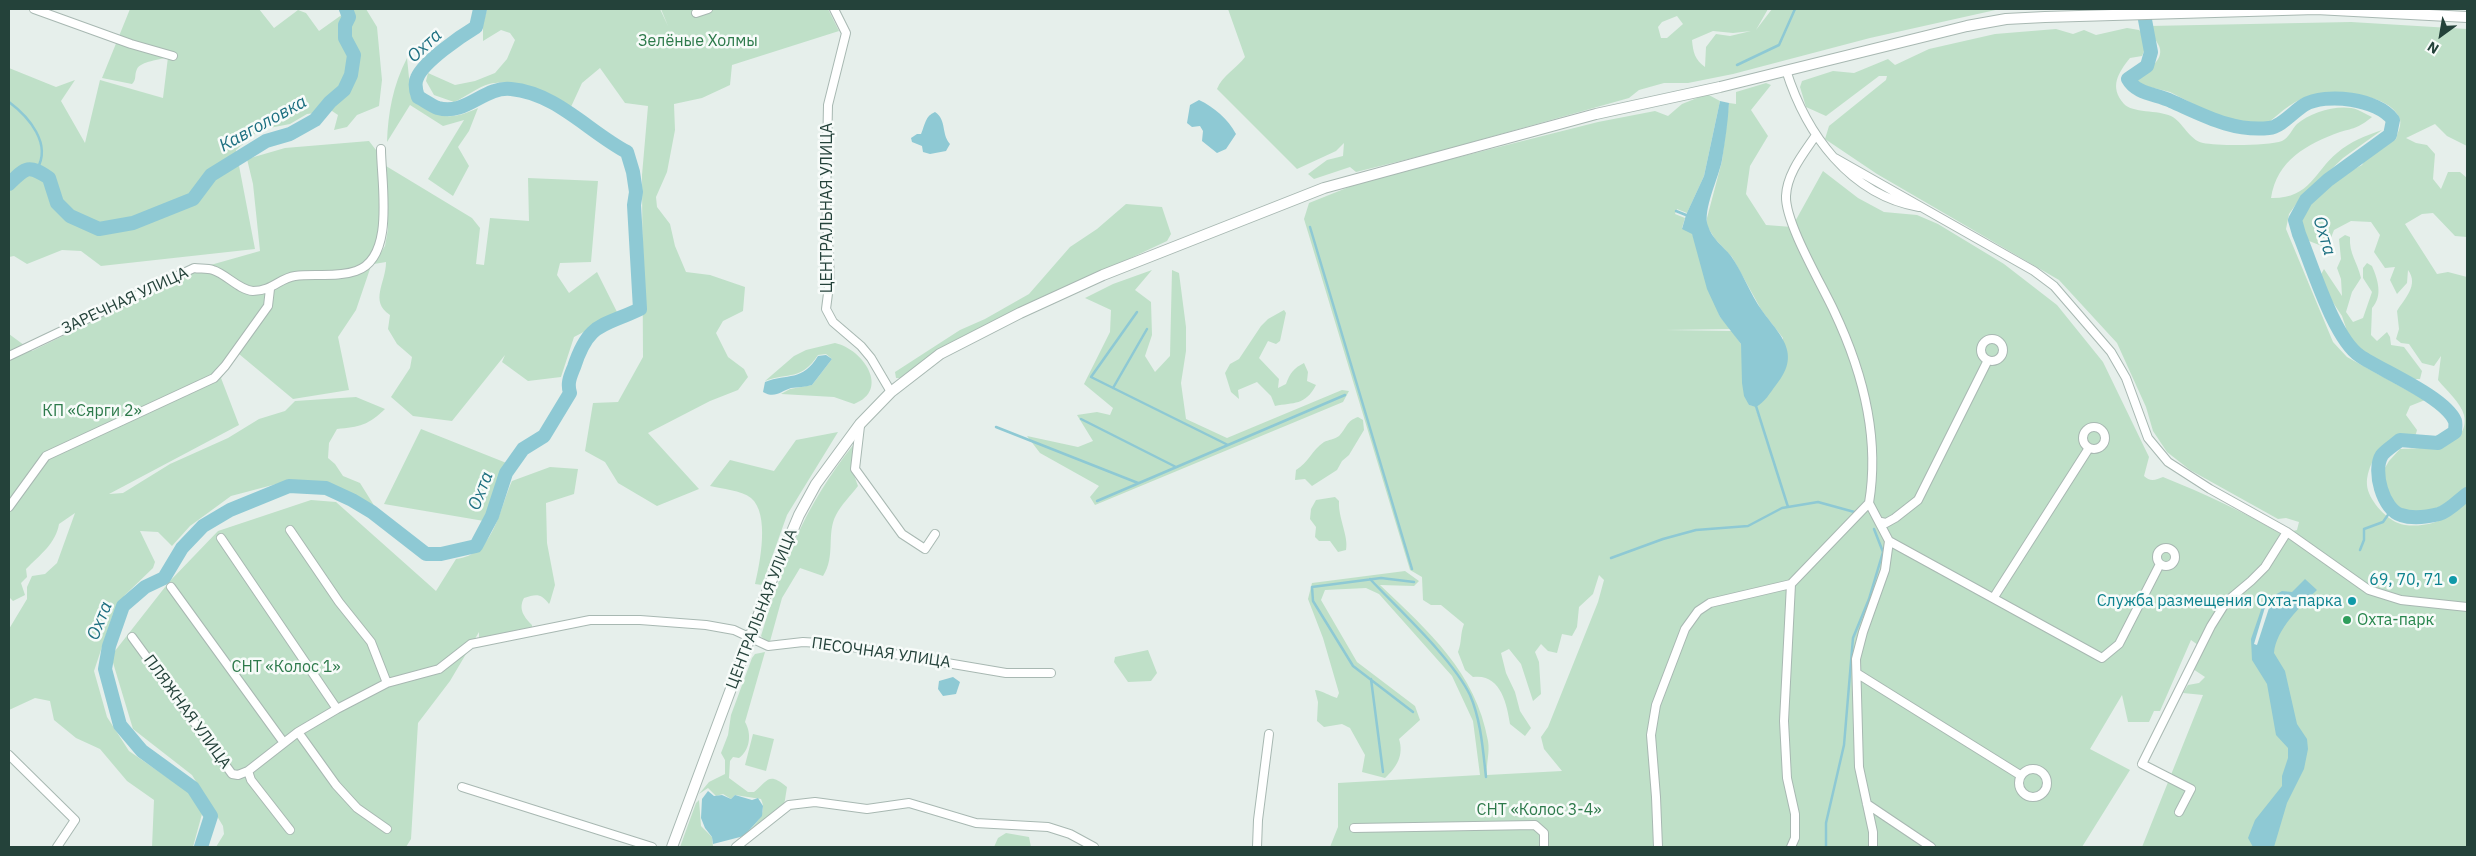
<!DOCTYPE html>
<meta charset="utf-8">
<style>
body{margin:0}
#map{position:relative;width:2476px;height:856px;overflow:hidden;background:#e6efeb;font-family:"IBM Plex Sans",sans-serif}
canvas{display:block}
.frame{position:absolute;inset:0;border:10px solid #24423a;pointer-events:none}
.north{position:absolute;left:2416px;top:10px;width:50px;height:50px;-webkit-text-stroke:4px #f7fbf9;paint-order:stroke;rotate:212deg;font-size:14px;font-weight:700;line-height:20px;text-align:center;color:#24423a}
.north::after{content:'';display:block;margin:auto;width:18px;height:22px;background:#24423a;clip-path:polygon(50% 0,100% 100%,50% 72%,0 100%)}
</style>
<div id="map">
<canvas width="2476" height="856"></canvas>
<div class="frame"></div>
<div class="north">N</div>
</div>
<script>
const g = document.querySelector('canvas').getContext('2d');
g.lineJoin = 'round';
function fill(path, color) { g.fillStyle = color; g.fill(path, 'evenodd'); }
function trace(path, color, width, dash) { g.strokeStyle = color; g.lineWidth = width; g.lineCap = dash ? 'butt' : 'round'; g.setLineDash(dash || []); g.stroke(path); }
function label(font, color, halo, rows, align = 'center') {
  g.font = font + ' "IBM Plex Sans",sans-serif'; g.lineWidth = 5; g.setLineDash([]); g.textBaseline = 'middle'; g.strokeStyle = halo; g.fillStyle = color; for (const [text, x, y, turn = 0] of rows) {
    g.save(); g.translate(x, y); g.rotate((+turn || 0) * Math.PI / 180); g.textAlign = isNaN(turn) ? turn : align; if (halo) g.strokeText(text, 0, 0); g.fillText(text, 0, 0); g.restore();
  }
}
fill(new Path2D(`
 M130 9H259L274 28 298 10 306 13 319 31 350 9H366L377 27 382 80 379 106 357 115 347 127 334 130 338 115 332 111 307 114 290 124 259 130 236 150 255 249 101 266 81 251 62 250 27 264 14 256 9 257V68L56 87 75 80 61 101 85 143 100 80 163 98 168 57C160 60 141 61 137 69 134 75 137 79 132 84L102 78Z
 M487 9H660L668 26 661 9H828L839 31 732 65 730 85 702 98 674 104 675 130 667 172 656 197 657 207 670 224 675 246 686 272 710 275 745 287 743 311 723 321 716 333 728 357 744 369 748 377 738 390 710 401 648 433 699 489 657 506 618 483 605 462 585 451 593 403 618 402 643 357 642 175 648 106 625 103 600 68 582 83 570 109C547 95 517 77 489 84 480 86 464 98 454 102L434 95 426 81 428 73 455 85 475 81 495 73 507 59 515 40 510 33 501 30 483 41V24Z
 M1228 9H1768L1756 30 1772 9H2000L1870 38 1733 74 1688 83H1664L1639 90 1629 98 1437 152 1356 172 1350 167 1314 179 1308 174 1327 160 1343 156 1344 143 1336 151 1297 169 1217 89C1222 76 1237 68 1245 57ZM1677 16 1683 24 1667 38H1661L1658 27 1662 22ZM1713 31 1733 33 1751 31 1730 36 1716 34 1706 47 1705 67C1695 60 1693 52 1692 40Z
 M2351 22 2467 29V146L2447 136 2435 124 2406 138 2416 143 2427 145 2435 154 2433 179 2441 189 2448 172H2460L2467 178V237L2455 236 2433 213 2422 214 2405 224 2437 274 2448 272 2467 277V489C2429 516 2402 531 2379 478L2389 461 2400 449C2420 448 2471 449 2464 415 2461 403 2446 390 2438 380L2441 356 2434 366 2422 363 2409 344 2401 343 2396 339 2399 329 2397 311C2405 298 2419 285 2408 270L2407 283 2397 294 2390 280 2395 267 2385 268 2374 252 2380 235 2371 222 2351 221 2334 230 2327 248 2309 241 2301 229 2303 213 2313 198 2346 173 2362 165 2367 157 2396 139C2397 133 2403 124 2399 117 2388 93 2337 91 2314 95 2296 98 2281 112 2268 123L2231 121 2209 112 2170 92 2137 84V78C2147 70 2167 59 2158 44 2154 37 2151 34 2149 26Z
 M2127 28 2139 30 2144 35 2146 46 2142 56 2130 58C2118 73 2109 87 2124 104 2132 113 2158 110 2171 116 2183 122 2189 140 2203 143 2218 146 2269 146 2282 141 2289 138 2292 129 2297 124 2311 112 2341 103 2358 110 2363 112 2367 115 2372 117 2360 127 2355 128 2340 132 2307 144 2277 160 2271 198 2310 199 2314 172 2337 153 2351 141 2365 136 2382 130L2343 158 2299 200 2289 214 2286 229 2333 342 2347 357 2425 400 2410 406 2406 415 2417 430 2415 437C2409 436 2401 434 2396 437 2380 444 2366 467 2367 485 2368 499 2385 518 2398 523 2412 529 2438 524 2450 515 2456 511 2461 505 2467 500V847H2142L2203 695 2183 693 2188 685 2199 683 2205 677 2193 669 2198 645 2191 640 2160 711H2154L2149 722H2128L2122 695 2090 749 2130 770 2082 847H1330L1338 827V783L1480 775 1473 721 1452 676 1379 594 1366 588 1325 590 1321 600 1357 662 1415 706 1420 720 1399 739C1404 755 1397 767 1385 778L1362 772 1365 755 1350 728 1342 724 1324 727 1317 721 1318 702 1315 690C1324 691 1329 696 1337 698L1339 693 1323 638 1308 599 1312 583 1405 571 1419 581 1414 586 1380 585C1428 631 1476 672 1488 741 1490 752 1486 764 1487 775L1562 771 1544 749 1541 737 1548 727 1598 602 1604 580 1599 575 1593 594 1579 607 1577 627 1572 636 1562 634 1557 653 1548 651 1541 644 1535 652 1539 662 1541 694 1533 701 1521 664 1509 649 1501 653 1506 673 1515 692 1520 711 1531 728 1525 736 1510 724C1507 703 1500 673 1473 677L1465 670 1458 652C1462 642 1460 634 1464 624L1441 605H1431L1423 600 1422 577 1410 570 1304 219 1309 203 1364 181 1598 122 1655 111 1668 116 1682 104 1707 94 1720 101 1704 176 1687 213 1677 209 1675 214 1685 218 1682 228 1692 233 1720 317 1731 329 1666 330 1732 331 1741 344 1749 405 1755 406 1770 452 1756 406C1778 394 1778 361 1783 338L1762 311 1732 257 1715 239 1707 226V218L1722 161 1729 103 1736 104V92L1766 83 1771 85 1751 110 1768 136 1750 166 1746 194 1766 225 1792 227 1823 171 1858 198 1884 212 1917 215 1938 224 2004 264 2057 305 2103 362 2149 457 2144 476C2150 482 2156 480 2163 477 2203 493 2244 512 2281 534L2297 530 2299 522 2286 518 2278 519 2190 470 2167 452 2153 431 2146 407 2117 343 2059 280 1877 174 1825 139 1829 126 1886 80 1887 76H1879L1826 116 1806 107 1800 87 1802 81 1833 71 1854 73 1888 59 1895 65 1929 49 1995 34 2056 29 2073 34 2084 30 2096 35Z
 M407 58 411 97C436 118 448 122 478 108L469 131 458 147 469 166 453 196 428 179 464 120 443 126 410 105 387 142C388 113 393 85 407 58Z
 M369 141 383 159 386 229 383 245 372 263 356 310 338 337 349 390 293 399 239 354 221 378 239 425 109 494 123 493 170 464 228 438 259 419 285 411 295 401 356 397 385 409C369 425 359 427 337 429L329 443 328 458 335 464 343 476 360 483 375 507 328 482H284L231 496 190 526 172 546 158 532 140 531 155 562 153 568 125 595 113 614 94 671 107 717 129 751 190 793 202 814 193 847H152L154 800 127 781 100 749 76 738 54 720 50 701 35 698 9 710V629L27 599V587L32 576 45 574 57 563 75 513 59 524C56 543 40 555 26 569L27 577 21 583 25 595 13 601 9 597V334L32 351 207 266 260 251 253 184 247 159 285 148Z
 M386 166 472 218 480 228 476 264 484 265 490 218 529 221 528 178 598 181 591 262 560 263 557 275 569 293 597 272 618 314 574 337 561 377 528 381 502 362 505 355 452 421 413 416 391 397 410 368 412 357 397 344 388 329 390 315C369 301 386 283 386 262L374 264 385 246 388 229Z
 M1126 204 1162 207 1171 234 1167 241 1011 314 902 378H896L895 372 960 330 985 319 1029 294 1070 247 1097 229Z
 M2345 235 2350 237C2349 254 2357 261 2361 278L2352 292 2346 312 2353 322 2363 318 2372 292 2363 278V268L2367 263 2372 266C2378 280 2383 296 2372 308L2371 335 2377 341 2387 332 2390 337 2391 345 2404 347 2422 371 2420 379H2407L2356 346 2349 337 2342 316 2326 292 2320 276 2324 269 2342 296 2341 279 2337 268 2341 259 2339 239Z
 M1152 270 1135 290 1151 302 1152 335 1145 356 1155 372 1170 356 1172 270 1179 273 1186 327V351L1181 383 1186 419 1227 438 1342 390 1349 391 1343 402 1095 505 1090 497 1099 486 1040 453 1027 436 1078 447 1093 441 1077 415 1097 412 1110 415 1113 408 1084 384 1110 332 1111 310 1085 298 1113 284Z
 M1284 310 1286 313 1280 341 1276 344 1268 341 1259 358 1279 379 1278 388 1286 384C1290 373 1294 368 1304 363L1308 372 1307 381 1316 385C1305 406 1294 402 1275 406L1271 396 1257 382 1238 390 1239 399 1231 392 1225 373 1230 364 1239 359 1261 326 1268 319Z
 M835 343C863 349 891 390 854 404L834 397 781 394 790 389 812 385 832 359 826 354 818 355C801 381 789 372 765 381L794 356 806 350Z
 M1358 417 1363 420 1364 430 1349 455 1342 461 1337 470 1312 486 1305 479 1295 480 1296 470C1308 463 1312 450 1324 442 1328 440 1335 439 1339 436 1347 428 1346 421 1358 417Z
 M421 429 509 464 484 521 384 504Z
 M838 432 787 515 762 585 755 584C760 563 770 514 751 498 741 490 722 489 710 486L730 460 774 471 796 440Z
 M854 444 851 467 858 486C851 495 841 505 836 515 826 534 836 556 823 576L800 568 782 598 769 645 761 636C785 559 803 508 854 444Z
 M550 467 578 469 574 494 546 503 547 543 555 585 550 602 549 604C541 593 536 594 524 598 518 609 524 617 532 625V627L479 638V632L450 681 418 723 411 839 406 847H216L224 834 223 826 192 775 133 729 111 656 169 582 218 531 311 500 336 502 436 591 456 559C494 555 499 510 512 481Z
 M1335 497 1339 501C1338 518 1349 537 1346 550L1338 552 1330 541H1319L1315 537 1316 527 1310 519 1311 509 1316 500Z
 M1148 650 1157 673 1151 681 1128 682 1114 662 1115 657Z
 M765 652 745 722C752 734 750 750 739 758L733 757 730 761 729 778 748 792H754C768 781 768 771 787 787L784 806 748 833C755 822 768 815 761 799L735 795 731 799 723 794 716 796 708 788 699 794 709 782 725 774V760L721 753 728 735 731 715 752 658 755 654Z
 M753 734 774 739 766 771 745 765Z
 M699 800 701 826 712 837 713 846 680 847 696 803Z
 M1006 833 1029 837 1031 847H994L998 838Z`), '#bfe0c8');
fill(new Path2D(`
 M1199 100C1214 107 1228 119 1236 134L1226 149 1217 153 1202 141 1203 131 1200 126 1192 127 1187 123 1190 105Z
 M1720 101 1729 103C1728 122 1725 141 1722 160 1719 177 1702 211 1708 226 1712 239 1723 246 1731 256 1741 270 1748 288 1757 303 1775 332 1805 350 1776 385 1769 394 1766 401 1756 407L1749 405 1744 396 1742 383 1741 344 1720 317 1707 289 1692 234 1682 229 1686 215 1704 176Z
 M935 112C947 120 941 134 950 144L946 151 930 154 923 152 922 146 912 142 911 138 917 134H921C925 125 925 116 935 112Z
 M826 355 832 359 812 385C805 387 798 387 791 388 781 391 775 399 763 392L765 382C788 373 802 382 818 356Z
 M2305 579 2317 590C2301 606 2276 629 2274 653L2285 671 2297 724 2307 739 2308 749 2304 769 2287 803 2274 847H2253L2248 838 2255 820 2282 786V776L2288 758V748L2276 735 2267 684 2252 660 2251 639 2264 601 2282 591 2292 592Z
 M953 677 960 682 956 694 943 696 938 689 939 681Z
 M708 791 714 796 722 795 731 799 735 795 752 800 758 798 763 806 762 816 744 836 713 844 712 837 705 828 701 818 702 799Z`), '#8ec9d4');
fill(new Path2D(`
 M2266 604 2270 605 2257 645 2254 644Z`), '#e6efeb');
trace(new Path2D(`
 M1737 65 1779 45 1795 9
 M9 102C29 117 52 144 37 169
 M1676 211 1686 215
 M1310 227 1412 569
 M1137 312 1091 377 1228 445
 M1113 388 1147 329
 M1755 403 1788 507
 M1081 419 1176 467
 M996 427 1138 483
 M1097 501 1345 395
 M2360 550 2364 540V529L2383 522 2392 509
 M1611 558 1663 539 1696 530 1748 526 1782 508 1818 502 1858 513
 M1370 579C1399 610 1452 658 1470 695 1481 720 1483 751 1486 777
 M1371 679 1383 772
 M1413 712 1353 666 1313 601 1312 587 1381 578 1414 582
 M1826 847V823L1844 745 1853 638 1869 599 1883 552 1874 529`), '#8ec9d4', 2.5);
trace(new Path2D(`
 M2143 9 2151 52 2147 66 2128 79C2136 94 2156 94 2171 101 2203 115 2233 132 2269 128 2281 127 2294 111 2304 105 2326 92 2378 99 2393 120L2390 135 2328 180 2306 200 2295 220 2299 234C2312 265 2334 339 2360 356 2382 371 2445 397 2455 421 2456 424 2455 429 2455 432L2438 443 2400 440C2394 445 2386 450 2382 455 2372 470 2383 510 2401 515 2413 519 2427 517 2439 514 2449 511 2459 500 2467 494
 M9 184C26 167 28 164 49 178L57 203 70 216 99 229 133 223 193 199 211 175 266 141 290 134 315 120 330 102 344 90 351 75 354 55 345 38V25L349 17 346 9
 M201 847 211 816 193 788 142 751 120 725 105 669 109 646 123 606 145 587 164 578 182 548 203 526 230 510 289 486 326 488 352 500 372 512 426 554H441L476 546 492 516 506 473 523 449 544 436 570 393C567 383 570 377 574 367 589 321 603 327 640 309L634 205 636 192 633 172 627 152C589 132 556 93 511 89 484 86 466 116 438 108 432 106 424 100 418 97 416 91 414 84 417 78 423 62 461 36 476 27L480 9`), '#8ec9d4', 14);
const minor = new Path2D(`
 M34 9 131 44 173 56
 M834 9 846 33 828 105 826 200 830 278 826 309 833 322 861 346 871 358 891 392
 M696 13 708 9
 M1786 70C1806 134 1850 195 1919 207
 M1835 158 2034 271 2054 286 2111 352 2126 378 2148 438 2168 462 2210 489 2287 532 2369 590 2401 600 2467 607
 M1981 350a11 11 0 1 1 22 0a11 11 0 1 1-22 0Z
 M9 356 194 268C200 269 207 268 213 270 226 274 239 290 253 291 272 291 280 278 295 276 315 273 336 278 356 271 396 258 381 182 381 149
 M860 426 855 469 902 534 925 549 935 534
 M2083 438a11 11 0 1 1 22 0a11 11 0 1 1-22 0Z
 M1869 503 1889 541 1885 570 1863 632 1856 659 1859 767 1873 832V847
 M9 507 46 456 214 378 225 366 268 306 270 289
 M1881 522 1886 523 1895 518 1918 500 1988 360
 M290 530 339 602 371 642 387 683
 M221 538 337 709
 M1889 541 2102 658 2119 644 2160 564
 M2157 557a9 9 0 1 1 18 0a9 9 0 1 1-18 0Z
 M1791 584 1784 721 1787 778 1795 814V838L1791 847
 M171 587 284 743
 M1994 597 2089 448
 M132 637 232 774 238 775 248 771 298 732 337 709 387 683 439 669 471 644 590 620H640L706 625 734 630 768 646 803 642 835 644 1006 673H1051
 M1858 674 2020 775
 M298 732 336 785 357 808 387 829
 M9 755 75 820 57 847
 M2019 783a14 14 0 1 1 28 0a14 14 0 1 1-28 0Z
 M248 771 251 780 290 830
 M462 787 652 847
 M1867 804 1931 847
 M2179 812 2191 789 2142 764 2211 626 2226 602 2251 581 2265 567 2287 532
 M1354 828 1535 825 1544 833V847
 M736 847 789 805 815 802 867 809 909 803 976 823 1048 827 1070 834 1094 847
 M1257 847 1258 820 1269 734
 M1658 847 1656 797 1651 735 1656 705 1685 629 1698 611 1710 603 1791 584 1869 503C1880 437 1862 370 1834 311 1822 285 1785 223 1786 196 1787 173 1804 153 1816 135`);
const tertiary = new Path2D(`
 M672 847 770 584 799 515 816 484 860 424 891 392 940 354 1020 313 1103 275 1324 188 1596 114 1720 87 1967 26 2006 19 2045 17 2316 9 2467 17`);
trace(minor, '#a8b8b2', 10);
trace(tertiary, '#a8b8b2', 12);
trace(minor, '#fff', 8);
trace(tertiary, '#fff', 10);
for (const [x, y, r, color] of [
 [2453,580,5,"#0f9aa8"],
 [2352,601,5,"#0f9aa8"],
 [2347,620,5,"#2e9e5b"]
]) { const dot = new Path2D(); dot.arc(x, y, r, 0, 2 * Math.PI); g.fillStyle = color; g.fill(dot); trace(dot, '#f7fbf9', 2); }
label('16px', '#2d7a4b', '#f7fbf9', [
 ["Зелёные Холмы",698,41],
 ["КП «Сярги 2»",92,411],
 ["СНТ «Колос 1»",286,667],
 ["СНТ «Колос 3-4»",1539,810]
]);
label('16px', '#24423a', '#f7fbf9', [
 ["ЦЕНТРАЛЬНАЯ УЛИЦА",827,208,-90],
 ["ЗАРЕЧНАЯ УЛИЦА",125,301,-25],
 ["ЦЕНТРАЛЬНАЯ УЛИЦА",762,609,-69],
 ["ПЕСОЧНАЯ УЛИЦА",881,653,8],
 ["ПЛЯЖНАЯ УЛИЦА",187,712,54]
]);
label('16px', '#0d838f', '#f7fbf9', [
 ["69, 70, 71",2443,580],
 ["Служба размещения Охта-парка",2342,601]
], 'right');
label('16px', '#27864d', '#f7fbf9', [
 ["Охта-парк",2357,620]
], 'left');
label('italic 18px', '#1c6f80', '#f7fbf9', [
 ["Охта",425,46,-43],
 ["Кавголовка",263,124,-29],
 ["Охта",2324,236,73],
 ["Охта",481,491,-69],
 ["Охта",100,621,-68]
]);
</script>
